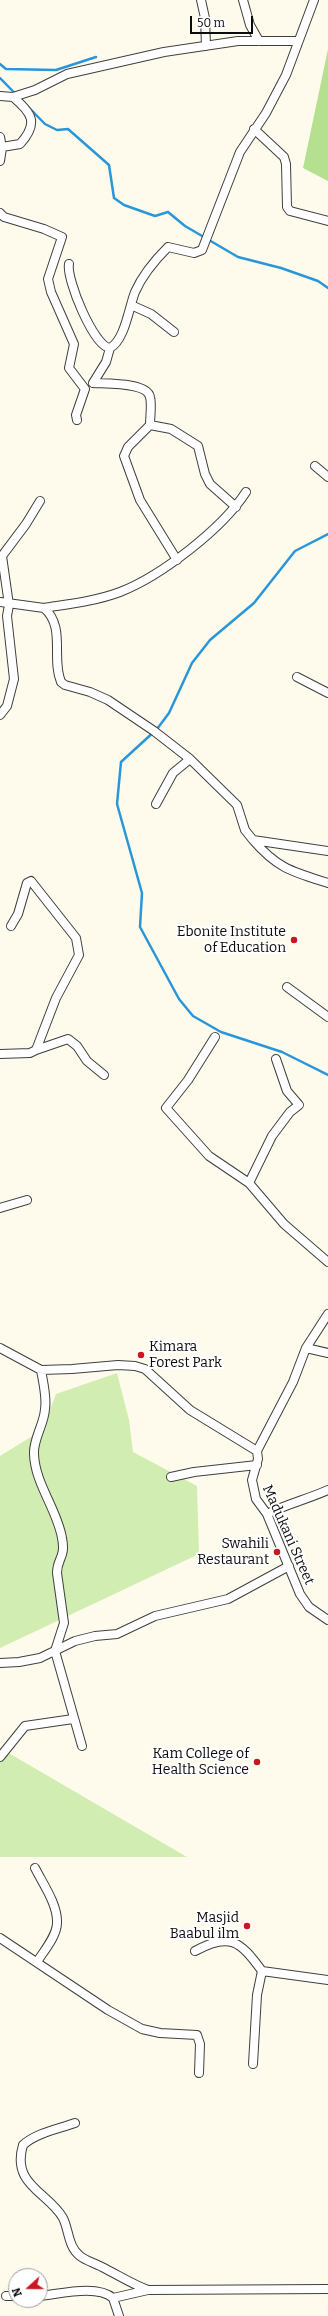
<!DOCTYPE html>
<style>
body{margin:0}
#map{position:relative;width:328px;height:2316px;overflow:hidden;background:#fffbec;font-family:Bitter,serif}
canvas{display:block}
.north{position:absolute;left:8px;top:2268px;width:40px;height:40px;box-sizing:border-box;background:#fff;border:1px solid #9e9e9e;border-radius:50%;rotate:249deg;font-size:11px;font-weight:700;line-height:16px;text-align:center;color:#0c0c0c}
.north::after{content:'';display:block;margin:auto;width:14px;height:18px;background:#ca1721;clip-path:polygon(50% 0,100% 100%,50% 72%,0 100%)}
.scale{position:absolute;left:190px;top:16px;width:63px;height:18px;box-sizing:border-box;border:2px solid #0c0c0c;border-top:0;padding-left:5px;font-size:12px;line-height:14px;white-space:nowrap;color:#0c0c0c;-webkit-text-stroke:3px #fff;paint-order:stroke}
</style>
<div id="map">
<canvas width="328" height="2316"></canvas>
<div class="north">N</div>
<div class="scale">50 m</div>
</div>
<script>
const g = document.querySelector('canvas').getContext('2d');
g.lineJoin = 'round';
function fill(path, color) { g.fillStyle = color; g.fill(path, 'evenodd'); }
function trace(path, color, width, dash) { g.strokeStyle = color; g.lineWidth = width; g.lineCap = dash ? 'butt' : 'round'; g.setLineDash(dash || []); g.stroke(path); }
function label(font, color, halo, rows, align = 'center') {
  g.font = font + ' Bitter,serif'; g.lineWidth = 4; g.setLineDash([]); g.textBaseline = 'middle'; g.strokeStyle = halo; g.fillStyle = color; for (const [text, x, y, turn = 0] of rows) {
    g.save(); g.translate(x, y); g.rotate((+turn || 0) * Math.PI / 180); g.textAlign = isNaN(turn) ? turn : align; if (halo) g.strokeText(text, 0, 0); g.fillText(text, 0, 0); g.restore();
  }
}
fill(new Path2D(`
 M117 1373 129 1420 133 1452 197 1486 199 1554 0 1648V1456L42 1430 56 1394Z
 M0 1748 187 1857H0Z`), '#d1edb1');
fill(new Path2D(`
 M328 49V181L303 168Z`), '#b4e08f');
trace(new Path2D(`
 M0 64 6 69 56 70 96 57
 M0 78 45 124 57 130 68 129 109 165 114 198 124 205 155 216 168 212 185 226 238 257 281 268 318 281 328 288
 M328 534 295 551 254 603 210 640 192 663 169 713 157 729 121 762 117 804 142 893 140 927 179 999 193 1016 221 1032 282 1052 328 1075`), '#2a96da', 2.5);
const street = new Path2D(`
 M201 0 205 18 206 46
 M243 0 250 25 259 41
 M0 96 13 97 35 90 67 74 164 52 238 41H298
 M254 129 284 157 286 164 287 207 290 211 328 221
 M0 137 2 148 0 161
 M2 147 20 144C39 123 32 113 13 97
 M0 213 4 217 44 229 62 237 48 279 51 292 74 344 69 368 85 389 76 415 77 420
 M69 264C66 279 94 347 110 348 125 340 129 307 135 292 142 276 156 259 168 247L194 253 202 250 240 152 266 113 286 75 314 0
 M131 305 151 314 174 332
 M110 348 106 362 93 383C105 384 147 382 150 397 152 404 150 417 150 425
 M315 466 328 477
 M177 560 140 500 124 456 128 447 150 425 171 429 198 446 205 474 210 484 236 507
 M0 602 44 608C66 627 51 658 61 682L65 685 90 692 108 700 154 731 190 759 237 805 245 830 253 840 328 851
 M44 608C69 604 96 601 120 592 161 576 222 529 246 492
 M297 677 328 693
 M0 715 7 706 14 679 7 616 9 605 2 556 26 524 40 501
 M156 804 173 773 190 759
 M253 840C278 869 293 872 328 883
 M287 987 328 1017
 M215 1037 188 1080 166 1108 209 1156 249 1183 284 1224 328 1262
 M36 1050 68 1039 77 1046 87 1061 104 1075
 M0 1054 30 1053 36 1050 56 998 79 955 76 938 31 881 27 883 18 914 11 926
 M249 1183 272 1136 290 1112 299 1105 287 1091 276 1059
 M0 1208 27 1200
 M0 1348 41 1370 72 1369 118 1365 135 1366 145 1369 190 1410 257 1451 258 1459 252 1480 256 1499 267 1514 300 1594 309 1607 328 1620
 M306 1348 328 1353
 M41 1370C43 1382 47 1397 45 1409 44 1425 33 1439 34 1454 35 1484 57 1509 62 1538 66 1558 57 1558 57 1573L64 1623 55 1651 82 1746
 M257 1451 293 1382 306 1348 328 1314
 M171 1477 194 1472 257 1465
 M267 1514C287 1504 308 1499 328 1490
 M0 1663 19 1662 40 1658 75 1641 95 1636 117 1634 155 1616 228 1599 289 1566
 M0 1757 25 1726 73 1719
 M35 1868C43 1884 58 1905 57 1923 57 1936 43 1952 37 1962
 M0 1938 108 2010 142 2029 160 2033 197 2035 200 2044 199 2073
 M195 1951C230 1932 240 1941 262 1971L328 1980
 M253 2064 257 1995 262 1971
 M75 2123C58 2129 36 2133 23 2145 11 2185 48 2192 63 2218 69 2230 68 2247 80 2256 86 2261 95 2263 102 2267 118 2275 132 2284 148 2290
 M6 2296H16
 M40 2296C60 2294 97 2284 113 2298L119 2316
 M113 2298 148 2290 328 2289`);
trace(street, '#3f3f3f', 10);
trace(street, '#fff', 8);
for (const [x, y, r, color] of [
 [294,940,4,"#ca1721"],
 [141,1355,4,"#ca1721"],
 [277,1552,4,"#ca1721"],
 [257,1762,4,"#ca1721"],
 [247,1926,4,"#ca1721"]
]) { const dot = new Path2D(); dot.arc(x, y, r, 0, 2 * Math.PI); g.fillStyle = color; g.fill(dot); trace(dot, '#fff', 1.5); }
label('14px', '#0c0c0c', '#fff', [
 ["Ebonite Institute",286,932],
 ["of Education",286,948],
 ["Kimara",149,1347,"left"],
 ["Forest Park",149,1363,"left"],
 ["Swahili",269,1544],
 ["Restaurant",269,1560],
 ["Kam College of",249,1754],
 ["Health Science",249,1770],
 ["Masjid",239,1918],
 ["Baabul ilm",239,1934]
], 'right');
label('14px', '#0c0c0c', '#fff', [
 ["Madukani Street",288,1535,66]
]);
</script>
